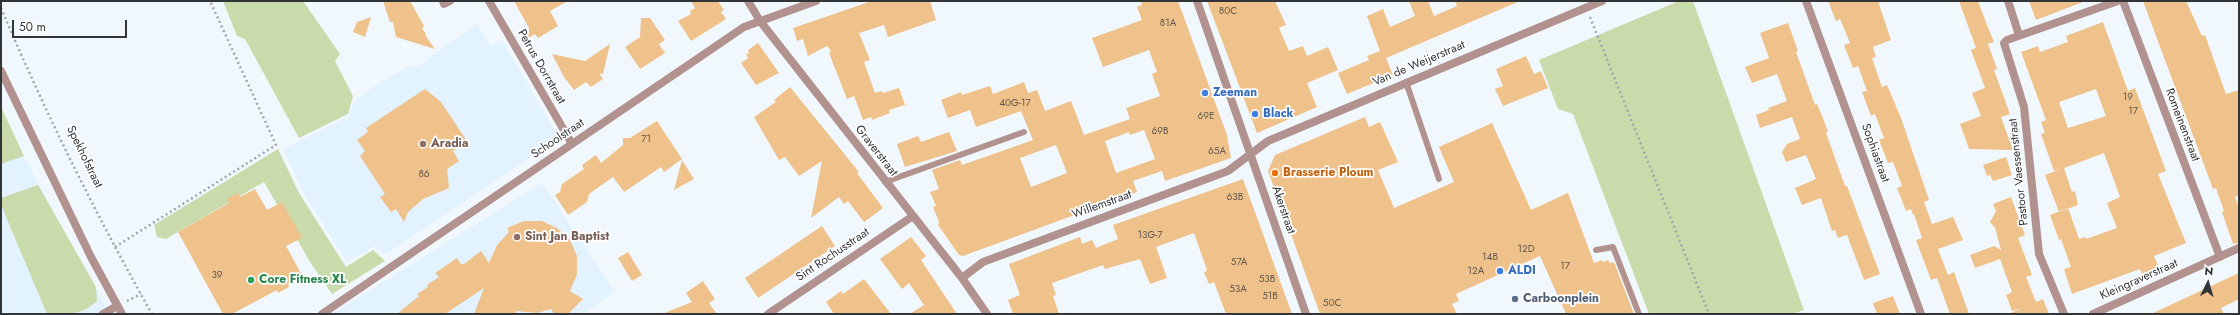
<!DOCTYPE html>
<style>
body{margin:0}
#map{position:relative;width:2240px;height:315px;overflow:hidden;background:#f0f7fd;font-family:Jost,sans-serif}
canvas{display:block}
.frame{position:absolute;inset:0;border:2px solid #323538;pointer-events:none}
.north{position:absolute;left:2188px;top:263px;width:40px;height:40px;-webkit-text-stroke:3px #fff;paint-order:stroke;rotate:5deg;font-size:11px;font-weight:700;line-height:16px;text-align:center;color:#323538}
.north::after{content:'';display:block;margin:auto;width:14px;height:18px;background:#323538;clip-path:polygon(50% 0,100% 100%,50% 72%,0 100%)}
.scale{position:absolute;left:12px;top:20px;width:115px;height:18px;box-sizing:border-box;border:2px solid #323538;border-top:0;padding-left:5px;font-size:12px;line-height:14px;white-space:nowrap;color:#323538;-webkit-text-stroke:3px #fff;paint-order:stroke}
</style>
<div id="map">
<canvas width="2240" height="315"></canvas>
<div class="frame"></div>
<div class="north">N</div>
<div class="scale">50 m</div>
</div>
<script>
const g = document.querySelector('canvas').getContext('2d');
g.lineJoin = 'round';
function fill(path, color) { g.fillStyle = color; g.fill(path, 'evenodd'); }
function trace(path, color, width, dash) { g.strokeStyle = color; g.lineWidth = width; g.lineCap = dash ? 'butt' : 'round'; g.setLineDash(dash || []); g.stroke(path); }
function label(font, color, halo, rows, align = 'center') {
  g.font = font + ' Jost,sans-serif'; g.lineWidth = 3.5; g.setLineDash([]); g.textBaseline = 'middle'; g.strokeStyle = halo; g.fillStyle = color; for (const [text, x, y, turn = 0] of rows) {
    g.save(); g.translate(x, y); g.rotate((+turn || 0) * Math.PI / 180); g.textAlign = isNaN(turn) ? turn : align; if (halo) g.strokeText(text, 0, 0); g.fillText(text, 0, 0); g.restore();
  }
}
fill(new Path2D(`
 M477 24 491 46 502 41 559 138 391 251 384 253 375 246 347 262 305 195 283 149 347 117 356 100 377 84 408 67 420 66 438 51Z
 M1 115 110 314H1Z
 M542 183 615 292 582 314H332Z`), '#e2f2ff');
fill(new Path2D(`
 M223 1H303L340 54 335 61 353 96 348 114 299 138 245 39 237 36Z
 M1679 1H1693L1804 310 1792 314H1649L1573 114 1558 109 1539 60Z
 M1 107 24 156 1 164Z
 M278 149 299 193 346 267 373 250 385 261 332 294 310 262 264 182 166 239 157 237 154 225Z
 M38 185 96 287 97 301C82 315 69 314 47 314L1 205V198Z`), '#c9dbab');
fill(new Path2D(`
 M383 1H410L424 26 422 28 426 34 425 35 435 49 396 37 393 22H390Z
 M514 1H568L550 11 558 26 538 38 535 34 528 38 529 28Z
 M691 1H718L724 10 721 12 726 19 691 41 678 21 691 14 690 11 695 8Z
 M872 1H930L936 20 888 37 884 25 859 33 870 60 864 62 875 93 882 91 883 93 899 88 905 105 889 110 890 113 872 120 871 117 863 120 854 96 847 99 829 53 831 51 827 46 808 56 803 39 797 41 793 28Z
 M1141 1H1178L1227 135 1231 158 1165 181 1162 171 1133 181 1137 192 963 256 959 255 938 225 939 222 933 207 936 206 930 192 939 189 932 170 960 160 962 165 1033 140 1021 111 976 127 970 110 948 118 941 100 961 92 962 95 990 86 993 94 1024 82 1028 93 1037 90 1045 111 1071 101 1084 135 1130 119 1126 108 1160 96 1152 74 1157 72 1149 50 1103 67 1092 38 1142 20 1137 7 1142 5ZM1144 130 1155 159 1116 173 1105 141 1129 132 1130 135ZM1056 145 1067 173 1031 187 1020 158Z
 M1207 1H1275L1286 25 1279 28 1289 51 1303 46 1307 56 1328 47 1338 70 1307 83 1317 107 1257 133Z
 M1409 1H1428L1434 16 1457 6 1455 1H1520L1386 58 1393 75 1347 94 1338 73 1369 60 1367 56 1380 51 1367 16 1383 9 1390 27 1415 16Z
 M1828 1H1878L1891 40 1873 47 1876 57 1872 58 1882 87 1887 85 1901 118 1929 200 1924 202 1932 224 1953 217 1963 240 1938 249 1948 275 1954 272 1969 314H1950L1937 278 1931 280 1916 240 1922 238 1914 214 1913 215 1911 209 1906 211 1897 188 1902 186 1893 162 1888 163 1879 140 1884 138 1875 114 1871 116 1862 92 1867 91 1858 66 1853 68 1844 45 1850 43 1840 19 1836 21Z
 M1959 1H1978L1989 30 1994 42 1988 44 1997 69 1994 70 2010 114 2001 117 2013 150 1969 149 1960 124 1981 116 1972 93 1985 88 1971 50 1976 48Z
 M2029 1H2082L2083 2 2036 20Z
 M2143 1H2186L2202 36 2205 35 2226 94 2239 90V195L2235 197 2239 208V243L2233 244 2222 212 2224 211 2216 188 2213 189Z
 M371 17 365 37 353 32 357 22Z
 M641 18H650L665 40 659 44 665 53 640 69 625 47 640 37Z
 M2103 22 2128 91 2135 88 2166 171 2158 174 2186 243 2154 256 2161 272 2145 280 2140 269 2072 294 2064 269 2071 267 2061 239 2059 240 2050 215 2068 208 2079 239 2085 237 2086 239 2117 228 2107 203 2120 197 2104 153 2064 168 2072 192 2075 191 2078 205 2059 212 2045 175 2061 169 2054 171 2041 134 2045 133 2041 122 2046 120 2021 52 2038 46 2040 52 2068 42 2066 36ZM2096 89 2106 116 2068 128 2059 102Z
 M1788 23 1798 51 1796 52 1815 105 1817 104 1823 118 1828 132 1826 133 1845 186H1847L1880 274 1864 280 1847 235 1838 238 1835 230 1832 231 1821 198 1802 205 1795 188 1816 179 1806 155 1786 162 1782 152 1787 144 1800 139 1792 117 1760 128 1756 115 1769 110 1768 108 1787 101 1777 74 1752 83 1745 67 1769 58 1760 33Z
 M758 43 779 73 756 85 741 63 748 58 746 54 749 53 748 50Z
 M610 44 603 74 599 73 603 79 591 87 586 82 574 90 564 77 552 54 585 61Z
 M1526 56 1534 74 1541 71 1548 88 1503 106 1495 89 1503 86 1496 69Z
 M790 87 859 172 857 173 883 208 864 222 848 201 844 204 839 197 811 218 822 161 799 176 785 157 779 160 754 117 776 102 774 100Z
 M425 89 441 102 467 141 453 151 459 161 447 169 449 188 423 199 408 212 404 222 396 209 391 212 380 197 385 194 360 156 365 151 357 140 368 132 366 128Z
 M1365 117 1369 127 1380 122 1398 162 1378 170 1394 208 1454 182 1439 147 1492 123 1531 210 1568 193 1594 263 1602 260 1603 262 1608 260 1610 263 1614 262 1634 314H1566L1540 256 1456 294 1459 301 1452 304 1457 314H1320L1268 171 1275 155Z
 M657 121 682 159 664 172 661 167 624 192 613 177 589 194 587 202 568 215 555 195 560 192 562 184 584 169 582 165 596 155 601 163 623 145V138H630Z
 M949 132 957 151 905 167 897 144 918 136 921 142Z
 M2006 157 2012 175 1993 181 1990 175 1987 176 1983 165Z
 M682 160 694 179 674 190Z
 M1243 179 1292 314H1226L1214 282 1209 284 1206 277 1204 273 1207 270 1194 233 1156 247 1167 278 1150 284 1140 259 1105 269 1103 265 1052 283 1056 295 1053 296 1059 314H1013L1008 300 1020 295 1009 264 1080 237 1082 244 1092 240 1096 248 1118 239 1113 225Z
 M255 189 267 210 282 202 302 238 286 246 302 275 288 284 289 287 278 293 277 290 232 314H223L178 232 229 203 227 199 238 193 240 197Z
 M2011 197 2025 235 2018 238 2032 275 2026 277 2036 302 2043 299 2049 314H2008L2022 308 2012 311 2006 295 2012 292 2000 259 1975 268 1970 255 1994 246 2001 250 1995 228 1990 222 1996 211 1993 204Z
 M524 221H542L557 228 570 240 577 256V274L570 291 583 299 568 314H554L551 309 537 313 516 311 515 314H474L484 288 445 314H397L419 296 417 294 428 287 427 285 439 277 435 273 457 258 461 264H464L481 251 489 263 497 245 509 232 507 228Z
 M822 226 835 246 758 298 745 278Z
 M911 237 926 256 921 260 957 314H910L924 305 909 283 902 289 880 259Z
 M628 252 642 275 632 281 618 258Z
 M2239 273V299L2221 308 2224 314H2151Z
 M864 279 891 314H834L826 302 841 291 843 294Z
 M703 281 715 299 709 303 717 314H662L692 302 686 293Z
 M1893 296 1900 314H1877L1873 303Z`), '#f0c28b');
trace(new Path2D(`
 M1 8C45 112 96 215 152 314
 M1590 17 1709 314
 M115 247 276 145 210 1
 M127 301 141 294`), '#a1a6ab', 2.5, [2, 3]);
trace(new Path2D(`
 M1406 82 1439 179
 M885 182 1024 132
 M1596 250 1613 247 1639 314`), '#b2928e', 6);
trace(new Path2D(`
 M443 1 444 4 450 1
 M489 1 572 144
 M748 1 760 21 962 278 987 314
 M1197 1 1306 314
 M1806 1 1921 314
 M2008 1 2019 35
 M2123 1 2220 257
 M1 71 91 257 122 314
 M962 278 983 262 1228 171 1268 141 1602 1
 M103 314 117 306
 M322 314 744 27 816 1
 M768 314 913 216
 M2064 314 2039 254 2024 107 2004 43 2007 40 2118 1
 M2093 314 2239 248`), '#b2928e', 8);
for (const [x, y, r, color] of [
 [1205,93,4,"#3f7fe0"],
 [1255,114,4,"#3f7fe0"],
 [423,144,4,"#8d6e63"],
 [1275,173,4,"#e8710a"],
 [517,237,4,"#8d6e63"],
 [1500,271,4,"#3f7fe0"],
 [251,280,4,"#2e9e5b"],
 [1515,299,4,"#5c6f8a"]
]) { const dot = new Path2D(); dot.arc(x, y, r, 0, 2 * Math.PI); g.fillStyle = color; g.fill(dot); trace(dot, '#fff', 1.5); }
label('10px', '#62584d', null, [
 ["80C",1228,12],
 ["81A",1168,24],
 ["19",2128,98],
 ["40G-17",1015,104],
 ["17",2133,112],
 ["69E",1206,117],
 ["69B",1160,132],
 ["71",646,140],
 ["65A",1217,152],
 ["86",424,175],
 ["63B",1235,198],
 ["13G-7",1150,236],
 ["12D",1526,250],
 ["14B",1490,258],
 ["57A",1239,263],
 ["17",1565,267],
 ["12A",1476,272],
 ["39",217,276],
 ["53B",1267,280],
 ["53A",1238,290],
 ["51B",1270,297],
 ["50C",1332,304]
]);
label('12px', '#323538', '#fff', [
 ["Van de Weijerstraat",1419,64,-23],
 ["Petrus Dorrstraat",541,67,60],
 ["Romeinenstraat",2182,125,69],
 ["Schoolstraat",558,139,-34],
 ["Graverstraat",876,151,52],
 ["Sophiastraat",1875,153,70],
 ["Spekhofstraat",84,157,64],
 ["Pastoor Vaessenstraat",2019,172,-96],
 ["Willemstraat",1102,205,-20],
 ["Akerstraat",1283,210,71],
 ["Sint Rochusstraat",833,255,-34],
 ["Kleingraverstraat",2139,280,-24]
]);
label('bold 12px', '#366cbe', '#fff', [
 ["Zeeman",1213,93],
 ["Black",1263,114],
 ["ALDI",1508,271]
], 'left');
label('bold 12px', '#785e54', '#fff', [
 ["Aradia",431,144],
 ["Sint Jan Baptist",525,237]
], 'left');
label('bold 12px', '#c56008', '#fff', [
 ["Brasserie Ploum",1283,173]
], 'left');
label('bold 12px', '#27864d', '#fff', [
 ["Core Fitness XL",259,280]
], 'left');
label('bold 12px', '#4e5e75', '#fff', [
 ["Carboonplein",1523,299]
], 'left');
</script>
